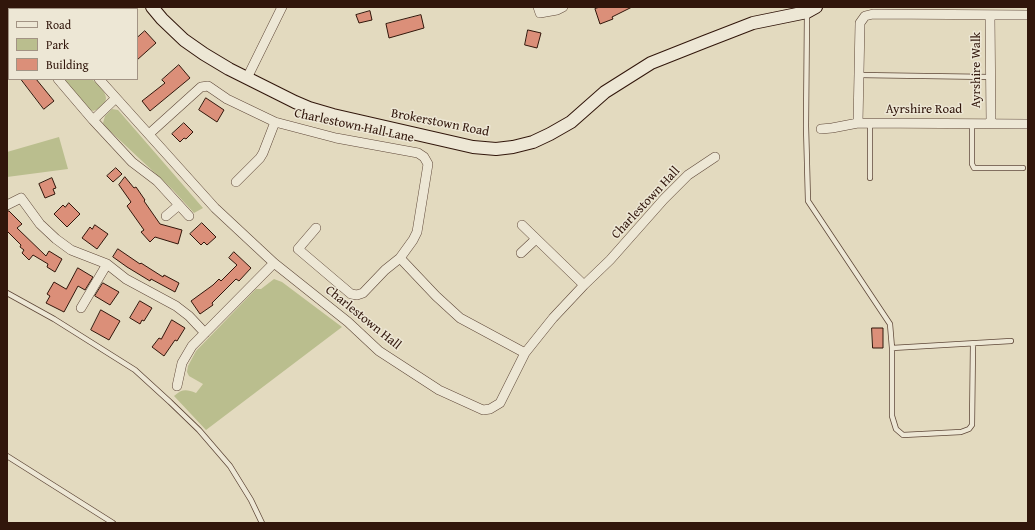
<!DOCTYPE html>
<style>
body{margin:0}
#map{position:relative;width:1035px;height:530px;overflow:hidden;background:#e3dabf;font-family:"Gentium Book Plus",serif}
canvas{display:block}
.frame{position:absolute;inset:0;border:8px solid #31160b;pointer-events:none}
.legend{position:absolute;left:8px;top:8px;width:130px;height:72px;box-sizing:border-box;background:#ede7d5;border:1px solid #a29384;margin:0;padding:5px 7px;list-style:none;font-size:12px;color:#31160b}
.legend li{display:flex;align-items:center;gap:8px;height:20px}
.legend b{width:20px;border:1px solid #a29384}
</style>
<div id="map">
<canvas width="1035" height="530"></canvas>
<div class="frame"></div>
<ul class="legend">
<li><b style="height:5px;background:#ede7d5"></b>Road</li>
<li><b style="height:11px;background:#babe8e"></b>Park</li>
<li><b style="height:11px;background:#db8f79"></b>Building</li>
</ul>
</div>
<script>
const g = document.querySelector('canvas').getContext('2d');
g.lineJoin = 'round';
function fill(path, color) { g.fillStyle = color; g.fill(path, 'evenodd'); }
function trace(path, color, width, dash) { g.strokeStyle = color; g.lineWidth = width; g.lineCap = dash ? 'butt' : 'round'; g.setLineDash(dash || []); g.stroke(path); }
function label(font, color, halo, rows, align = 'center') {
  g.font = font + ' "Gentium Book Plus",serif'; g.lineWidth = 3; g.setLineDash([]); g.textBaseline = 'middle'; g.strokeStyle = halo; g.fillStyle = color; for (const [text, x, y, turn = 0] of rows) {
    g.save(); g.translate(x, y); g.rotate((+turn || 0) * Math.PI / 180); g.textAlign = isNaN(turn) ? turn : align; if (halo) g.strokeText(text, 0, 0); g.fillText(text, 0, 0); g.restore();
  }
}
fill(new Path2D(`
 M62 79H92C98 85 111 95 104 104 101 108 98 109 93 111L88 108Z
 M112 109 118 110 203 208 194 213 173 190 109 130 103 123 105 116Z
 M59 137 68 169 7 177V152Z
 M274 279 282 282 342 327 206 430 174 396C182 389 186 389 196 393L203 384 189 376 187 372 188 366 196 351 256 289H261Z`), '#babe8e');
const building = new Path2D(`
 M600 7H632L612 17 613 19 600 24 595 9Z
 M370 11 372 20 359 23 356 15Z
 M421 15 424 28 389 38 386 24Z
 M528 30 541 33 537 48 525 45Z
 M145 31 156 43 137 60V38Z
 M179 65 190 78 150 111 142 101 165 83 162 80Z
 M21 79H36L54 101 44 109Z
 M206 98 224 110 217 122 199 110Z
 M184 123 193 132 186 139 184 138 180 142 172 134Z
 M116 168 122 174 113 182 107 176Z
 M125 177 134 188 136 187 145 200 144 201 160 224 182 230 178 244 155 237 150 242 141 232 144 230 127 206 131 202 119 185Z
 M52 178 56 188 53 189 55 194 45 198 39 184Z
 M69 203 80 214 67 227 54 214 63 205 65 207Z
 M7 211H9L22 224 17 228 46 256 49 251 62 259 55 272 47 267 48 264 33 255 29 260 22 253 24 250 20 247 21 245 7 231Z
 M202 223 216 237 207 245 204 242 201 245 190 234Z
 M95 225 108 234 97 249 82 238 90 227 92 229Z
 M118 249 140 264 141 263 163 277 164 275 179 283 175 292 151 279 150 281 127 267 113 257Z
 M234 252 251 268 239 281 236 279 212 303 213 305 200 314 191 301 213 285 219 279 221 281 237 265 229 258Z
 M78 268 93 277 85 290 78 286 64 312 46 303 50 296 47 294 54 282 66 289Z
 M103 283 119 292 110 305 95 296Z
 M140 301 152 308 144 321 142 320 140 324 130 318Z
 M101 310 120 321 109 340 91 330Z
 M172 320 185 328 177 341 175 340 164 356 152 347 159 338 161 339Z
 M872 328H883V348H873Z`);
fill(building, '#db8f79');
trace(building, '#31160b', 1);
const lane = new Path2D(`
 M807 13 806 126 808 201 890 324 892 348 1011 341
 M859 75 990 77
 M972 124V164L974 168H1023
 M870 178V123
 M7 293 54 319 135 370 170 402 199 430 230 466 251 500 262 523
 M892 348V416L896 429 903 435 961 432 969 429 972 425 973 344
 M7 456 113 523`);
const street = new Path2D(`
 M27 7 29 9
 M538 7 540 13 557 10 563 7
 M990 15 991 124
 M7 28 9 29
 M247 78 282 7
 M58 79 93 120 116 98
 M99 79 215 208 274 263 348 322 379 351 439 390 483 410 490 409 500 403 525 353 553 318 584 285 610 260 664 199 688 175 715 157
 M93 120 132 162 157 181 189 216
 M858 123 860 23 865 16 873 14 1028 15
 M821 129 832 128 858 123 1028 124
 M149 134 201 87 208 86 227 99 275 122 336 138 418 153 424 157 428 164 417 232 413 240 400 258 385 270 363 293 357 295 351 294 298 249 316 228
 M236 182 260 158 263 153 275 122
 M7 205 21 198 40 224 56 239 71 250 107 264 126 279 176 306 189 316 205 333
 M166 216 179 205
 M522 225 584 285
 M521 253 536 239
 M400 258 436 296 460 318 525 353
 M81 308 107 264
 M177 386 182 363 192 346 274 263`);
const secondary = new Path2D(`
 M152 7 162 19 184 40 204 54 229 69 295 102 309 108 333 115 473 147 496 149 513 147 533 142 550 134 571 122 605 92 651 63 704 42 753 23 807 12 816 7`);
trace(lane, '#5e4738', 6);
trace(street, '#5e4738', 10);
trace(secondary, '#31160b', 14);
trace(lane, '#ede7d5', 4.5);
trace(street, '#ede7d5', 9);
trace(secondary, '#ede7d5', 12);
label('13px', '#31160b', '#ede7d5', [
 ["Ayrshire Walk",977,70,-90],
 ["Ayrshire Road",924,110],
 ["Brokerstown Road",440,123,11],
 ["Charlestown Hall Lane",354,126,12],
 ["Charlestown Hall",646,203,-47],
 ["Charlestown Hall",363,318,39]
]);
</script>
